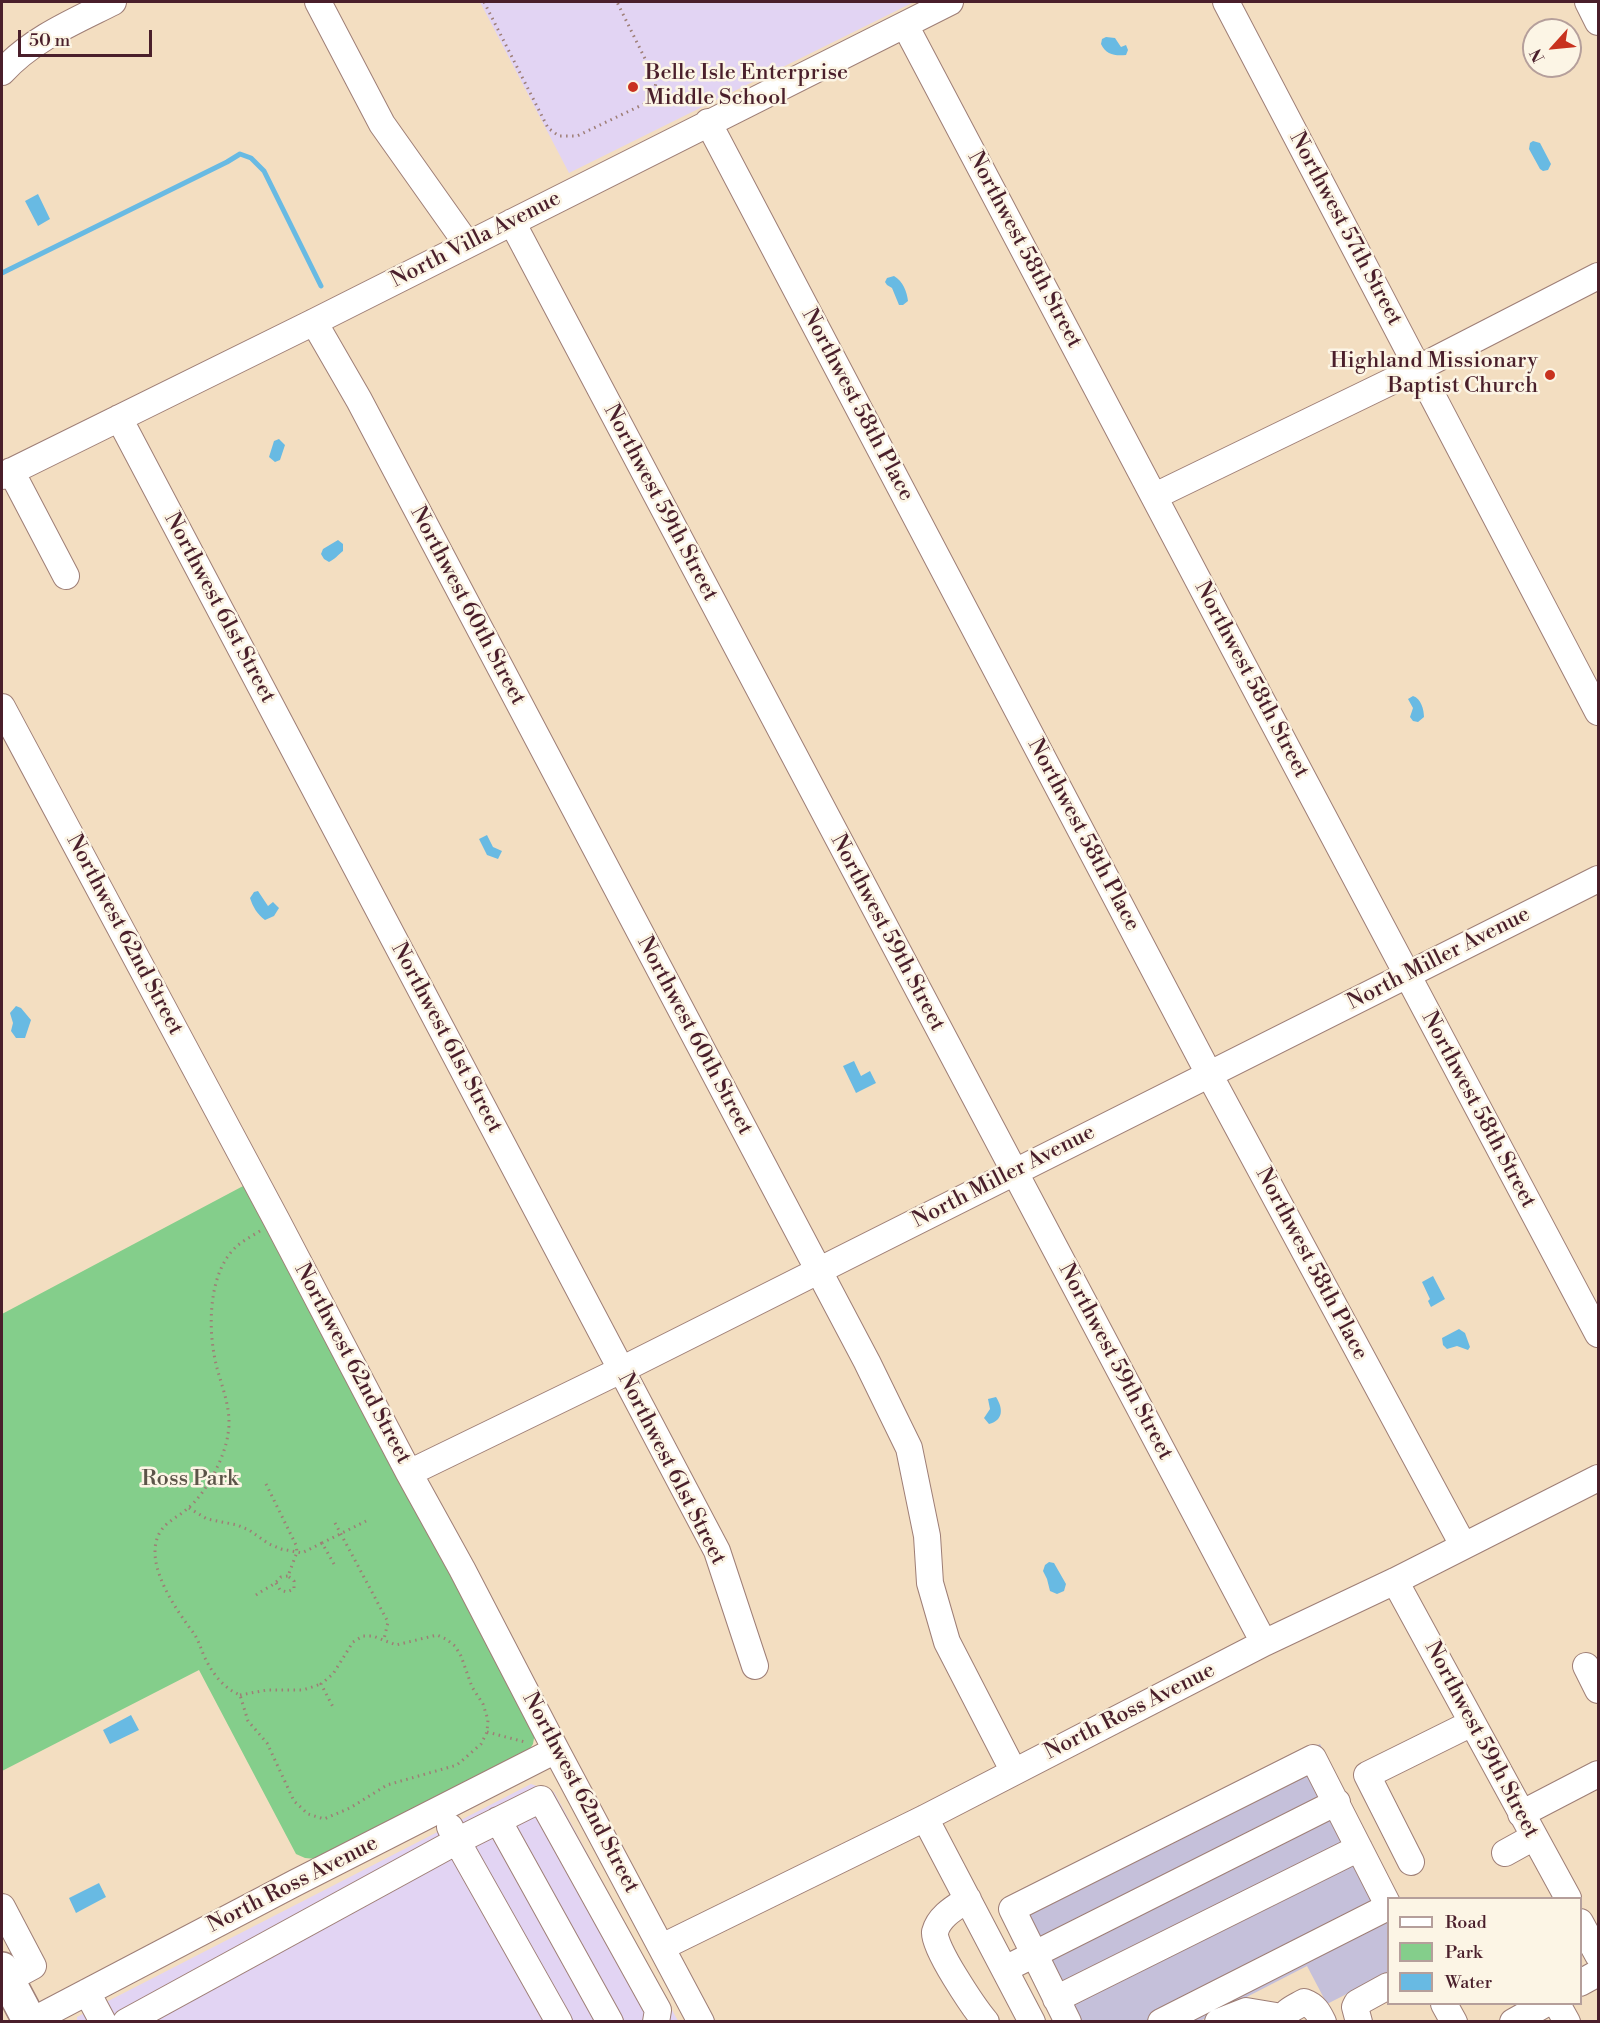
<!DOCTYPE html>
<style>
body{margin:0}
#map{position:relative;width:1600px;height:2023px;overflow:hidden;background:#f3dec1;font-family:"Libre Bodoni",serif}
canvas{display:block}
.frame{position:absolute;inset:0;border:3px solid #4a1f2b;pointer-events:none}
.legend{position:absolute;left:1387px;top:1897px;width:195px;height:108px;box-sizing:border-box;background:#fcf5e5;border:2px solid #b59f9b;margin:0;padding:8px 10px;list-style:none;font-size:18px;color:#4a1f2b}
.legend li{display:flex;align-items:center;gap:12px;height:30px}
.legend b{width:30px;border:2px solid #b59f9b}
.north{position:absolute;left:1522px;top:18px;width:60px;height:60px;box-sizing:border-box;background:#fcf5e5;border:2px solid #b59f9b;border-radius:50%;rotate:243deg;font-size:16px;font-weight:700;line-height:24px;text-align:center;color:#4a1f2b}
.north::after{content:'';display:block;margin:auto;width:21px;height:27px;background:#c8321e;clip-path:polygon(50% 0,100% 100%,50% 72%,0 100%)}
.scale{position:absolute;left:18px;top:30px;width:134px;height:27px;box-sizing:border-box;border:3px solid #4a1f2b;border-top:0;padding-left:8px;font-size:18px;line-height:21px;white-space:nowrap;color:#4a1f2b;-webkit-text-stroke:4px #fcf5e5;paint-order:stroke}
</style>
<div id="map">
<canvas width="1600" height="2023"></canvas>
<div class="frame"></div>
<ul class="legend">
<li><b style="height:8px;background:#fff"></b>Road</li>
<li><b style="height:16px;background:#84ce8b"></b>Park</li>
<li><b style="height:16px;background:#68bae3"></b>Water</li>
</ul>
<div class="north">N</div>
<div class="scale">50 m</div>
</div>
<script>
const g = document.querySelector('canvas').getContext('2d');
g.lineJoin = 'round';
function fill(path, color) { g.fillStyle = color; g.fill(path, 'evenodd'); }
function trace(path, color, width, dash) { g.strokeStyle = color; g.lineWidth = width; g.lineCap = dash ? 'butt' : 'round'; g.setLineDash(dash || []); g.stroke(path); }
function label(font, color, halo, rows, align = 'center') {
  g.font = font + ' "Libre Bodoni",serif'; g.lineWidth = 5; g.setLineDash([]); g.textBaseline = 'middle'; g.strokeStyle = halo; g.fillStyle = color; for (const [text, x, y, turn = 0] of rows) {
    g.save(); g.translate(x, y); g.rotate((+turn || 0) * Math.PI / 180); g.textAlign = isNaN(turn) ? turn : align; if (halo) g.strokeText(text, 0, 0); g.fillText(text, 0, 0); g.restore();
  }
}
fill(new Path2D(`
 M480 2H479H914L569 173Z
 M531 1784 554 1792 678 2021 77 2022V2017Z`), '#e2d4f3');
fill(new Path2D(`
 M1320 1744 1398 1898H1388V1973L1327 2004 1307 1966 1198 2022 1060 2021 1001 1908Z`), '#c5c0da');
fill(new Path2D(`
 M245 1185 535 1732 533 1744 527 1753 316 1859 305 1858 296 1854 199 1670 2 1771V1314Z`), '#84ce8b');
fill(new Path2D(`
 M1106 37 1115 38 1121 47 1126 45 1128 50 1126 55C1115 56 1106 55 1101 44L1102 39Z
 M1533 141 1540 143 1551 164 1548 170 1543 171 1540 169 1529 149 1530 143Z
 M38 194 50 219 38 226 25 201Z
 M894 276C903 281 907 292 908 301L903 305H899L892 288 887 285 885 282 887 278Z
 M279 439 285 445 280 460 275 462 269 457 274 441Z
 M338 540 343 544V551C339 554 334 560 329 562L324 559 321 554 323 549Z
 M1413 696C1421 698 1424 710 1424 717L1418 722 1413 721 1410 717 1413 708 1408 699Z
 M487 835 493 847 502 851 498 859 487 855 479 839Z
 M258 891 268 906 273 902 279 908 274 916 265 920C257 914 253 907 250 898L254 892Z
 M16 1006 21 1008 31 1020 25 1038H16L11 1031 13 1023 10 1013Z
 M854 1061 861 1076 870 1071 876 1083 856 1093 843 1066Z
 M1433 1276 1445 1299 1431 1307 1428 1301 1430 1299 1422 1282Z
 M1459 1329 1465 1333 1470 1347 1468 1350 1457 1346 1447 1349 1443 1345 1442 1338Z
 M996 1397C1003 1408 1004 1420 989 1424L984 1418 990 1409 988 1399Z
 M1049 1562 1054 1563 1066 1584 1064 1591 1057 1594 1050 1591 1047 1579 1043 1571 1045 1565Z
 M131 1715 139 1730 110 1744 103 1730Z
 M99 1883 106 1897 76 1913 69 1898Z`), '#68bae3');
trace(new Path2D(`
 M2 273 227 162 240 154 251 158 264 171 321 286`), '#68bae3', 5);
const minor = new Path2D(`
 M318 2 382 124 467 244
 M1226 2 1598 712
 M1588 2 1598 22
 M905 25C1136 461 1365 899 1598 1334
 M2 72C32 39 73 22 113 2
 M708 122 1209 1074 1463 1545
 M512 222 1264 1643
 M314 322 359 400 867 1362 909 1448 927 1536 930 1583 947 1642 1014 1772
 M119 418 717 1551 755 1666
 M11 471 66 576
 M2 476 314 322 950 2
 M1155 496 1417 369 1598 276
 M2 707 277 1221 409 1473 462 1569 556 1750 701 2022
 M409 1473 621 1370 1598 879
 M1395 1581 1568 1898
 M1586 1666 1598 1690
 M1521 1814 1598 1774
 M925 1818 1032 2022
 M498 1820 610 2022
 M1505 1853 1534 1837
 M1411 1862 1367 1775 1472 1723
 M968 1899C956 1907 939 1916 935 1932 932 1946 975 2009 986 2022
 M2 1907 33 1966 7 1980
 M1580 1922 1598 1955
 M662 1947 925 1818 1264 1643 1395 1581 1598 1478
 M1005 1969 1337 1802
 M1580 1983 1598 1973
 M87 1992 103 2022
 M1056 1999 1359 1848
 M1444 2004 1454 2022
 M1557 2004 1567 2022
 M30 2022 295 1883 556 1750
 M126 2022 457 1841 450 1827
 M559 2022 457 1841 541 1799 658 2010 656 2022
 M1068 2022 1012 1909 1313 1758 1388 1905
 M1161 2022 1388 1907
 M1218 2022 1246 2011 1282 2017
 M1282 2022C1283 2011 1296 2007 1304 2002 1315 2006 1318 2012 1323 2022
 M1359 2022 1355 2007 1357 2003 1388 1986
 M1513 2022 1545 2004`);
const major = new Path2D(`
 M2 1969 30 2022`);
trace(minor, '#9e7e76', 28);
trace(major, '#9e7e76', 36);
trace(new Path2D(`
 M484 2 548 128 559 136H577L644 104 654 95 656 81 617 2
 M260 1231C252 1236 244 1240 237 1246 210 1270 208 1320 214 1354 218 1380 233 1406 228 1434 225 1457 206 1494 187 1509 178 1517 167 1521 160 1532 142 1563 177 1611 195 1635 199 1642 201 1649 204 1656 212 1673 223 1688 240 1695L248 1721 267 1743 294 1801 308 1814 324 1819 350 1808 387 1785 457 1765 481 1744 487 1732 488 1720 483 1704 472 1687 461 1656 455 1646 446 1639 437 1635 396 1645 373 1636H363L353 1642 333 1674 321 1684 333 1707
 M189 1508 207 1519 237 1525 249 1530 269 1544 281 1549 297 1552 296 1545 266 1484
 M335 1523 388 1622 384 1639
 M334 1564 322 1543 366 1521
 M276 1583 280 1590 287 1592 294 1589V1581L288 1576 297 1552 302 1553 322 1543
 M256 1595C264 1589 275 1585 281 1577L288 1576
 M240 1695 267 1690H303L321 1684
 M487 1732 525 1742`), '#9e7e76', 3, [1.5, 4.5]);
trace(minor, '#fff', 26);
trace(major, '#fff', 33);
for (const [x, y, r, color] of [
 [633,87,6,"#c8321e"],
 [1550,375,6,"#c8321e"]
]) { const dot = new Path2D(); dot.arc(x, y, r, 0, 2 * Math.PI); g.fillStyle = color; g.fill(dot); trace(dot, '#fcf5e5', 2); }
label('22px', '#4a1f2b', '#fcf5e5', [
 ["Belle Isle Enterprise",645,74],
 ["Middle School",645,99],
 ["Highland Missionary",1538,362,"right"],
 ["Baptist Church",1538,387,"right"]
], 'left');
label('22px', '#4a1f2b', '#fcf5e5', [
 ["Northwest 57th Street",1345,229,62],
 ["North Villa Avenue",476,240,-27],
 ["Northwest 58th Street",1024,250,62],
 ["Northwest 58th Place",857,405,62],
 ["Northwest 59th Street",660,503,62],
 ["Northwest 60th Street",467,606,62],
 ["Northwest 61st Street",219,608,62],
 ["Northwest 58th Street",1251,680,62],
 ["Northwest 58th Place",1083,835,62],
 ["Northwest 59th Street",887,933,62],
 ["Northwest 62nd Street",124,935,62],
 ["North Miller Avenue",1439,959,-27],
 ["Northwest 60th Street",694,1036,62],
 ["Northwest 61st Street",446,1038,62],
 ["Northwest 58th Street",1478,1110,62],
 ["North Miller Avenue",1004,1177,-27],
 ["Northwest 58th Place",1311,1264,62],
 ["Northwest 59th Street",1115,1362,62],
 ["Northwest 62nd Street",352,1364,62],
 ["Northwest 61st Street",671,1469,63],
 ["North Ross Avenue",1130,1712,-27],
 ["Northwest 59th Street",1481,1740,62],
 ["Northwest 62nd Street",580,1793,62],
 ["North Ross Avenue",293,1885,-27]
]);
label('22px', '#5b5448', '#fcf5e5', [
 ["Ross Park",190,1480]
]);
</script>
